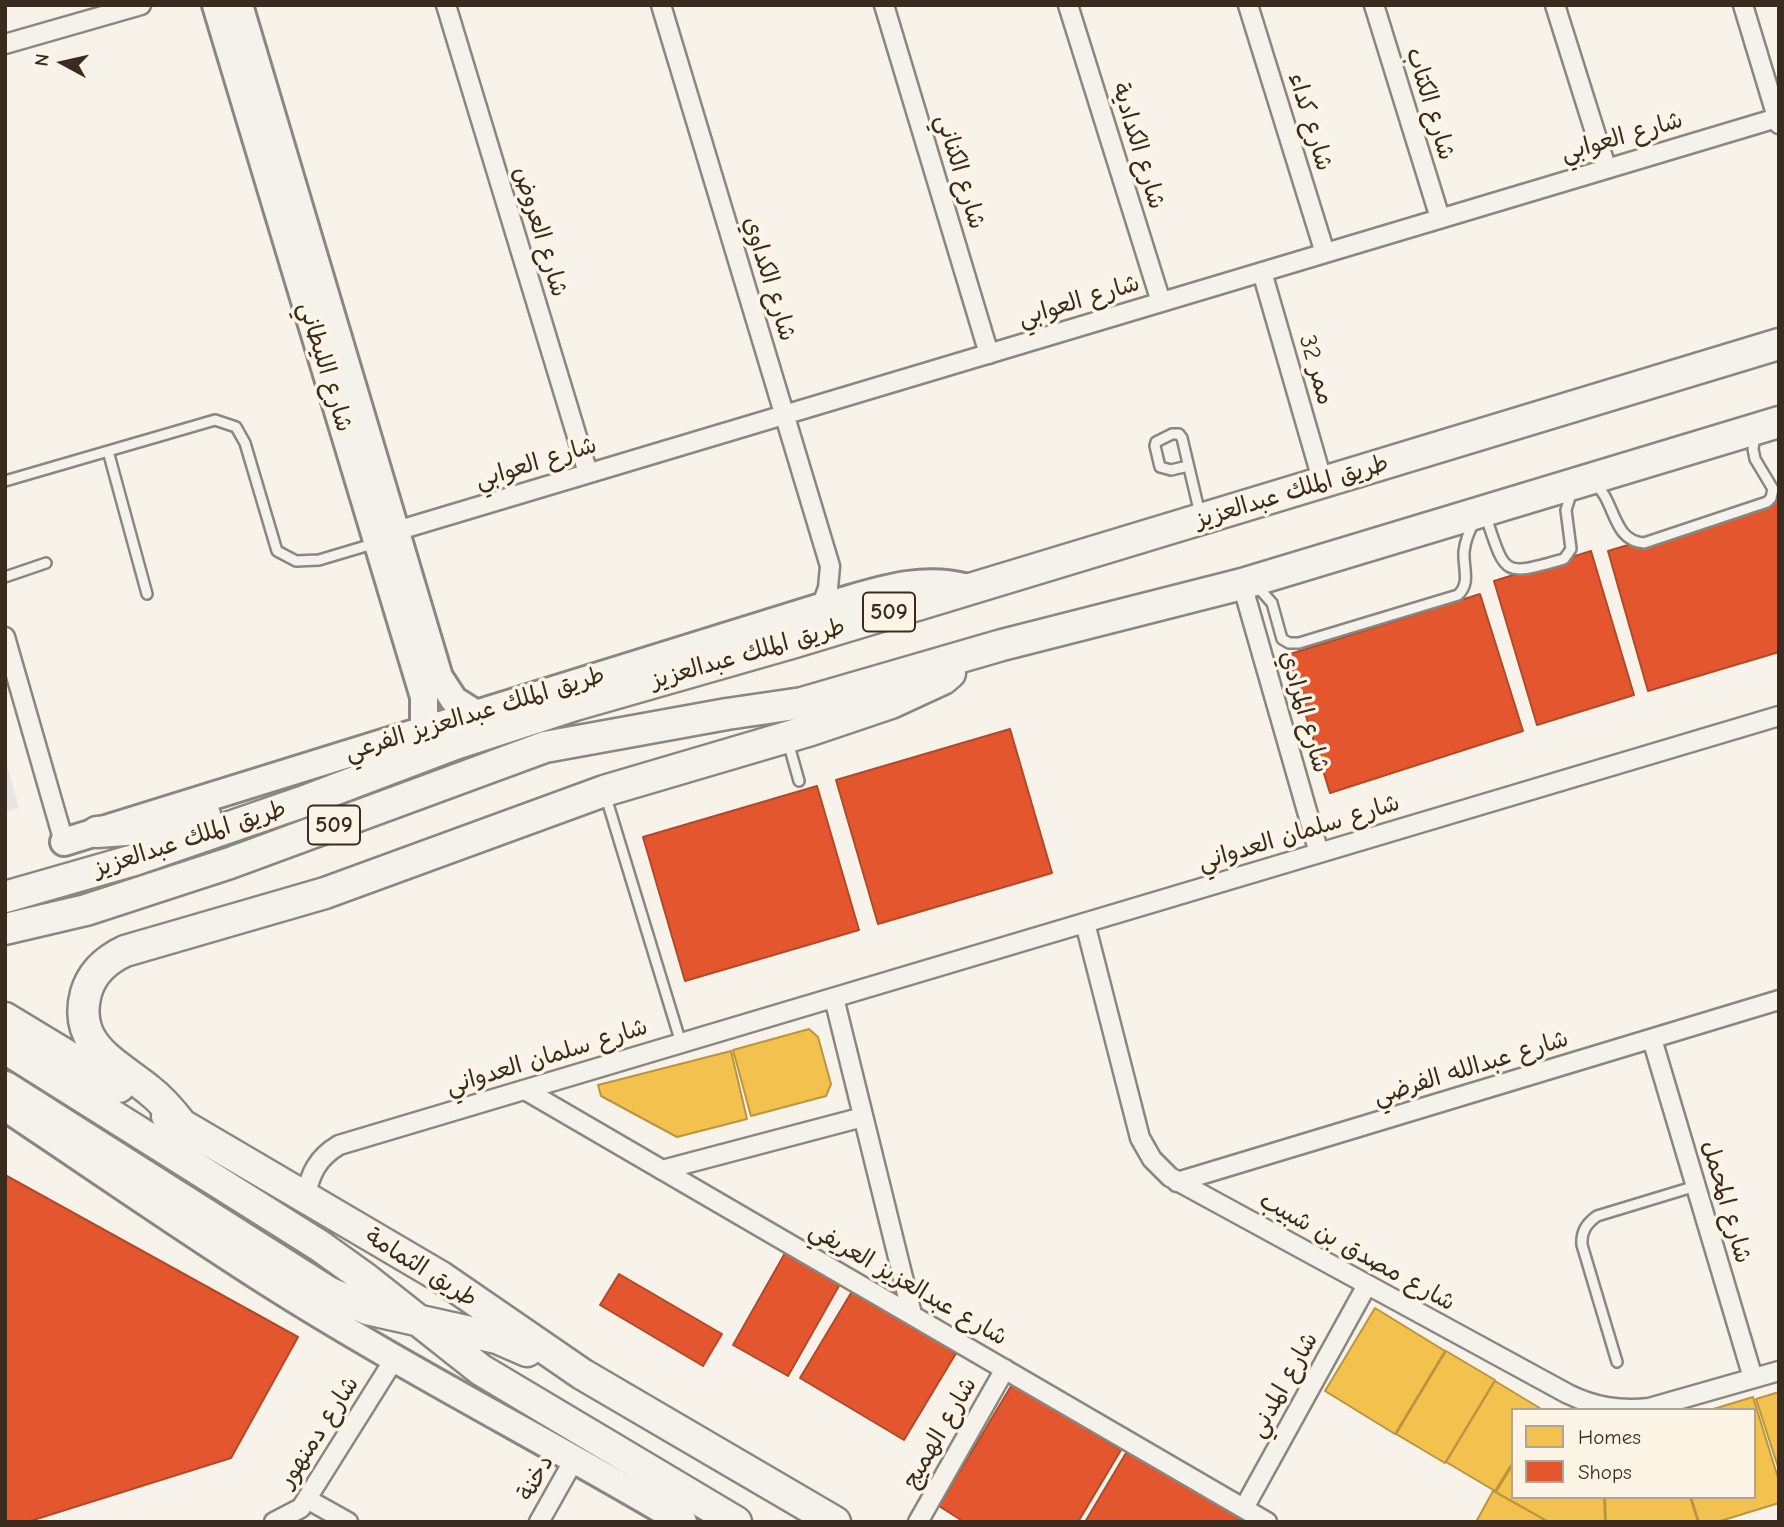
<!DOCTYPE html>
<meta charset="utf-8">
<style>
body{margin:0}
#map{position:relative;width:1784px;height:1527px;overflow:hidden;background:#f7f3ea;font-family:"Comic Neue",sans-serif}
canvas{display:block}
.frame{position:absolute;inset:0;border:7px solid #3b2a1e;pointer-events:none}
.legend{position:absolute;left:1511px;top:1408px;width:245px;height:91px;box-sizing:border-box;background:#fcf5e5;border:2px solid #afa495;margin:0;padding:9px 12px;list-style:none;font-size:21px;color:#3b2a1e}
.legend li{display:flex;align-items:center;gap:14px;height:35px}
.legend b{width:35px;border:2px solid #afa495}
.north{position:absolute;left:28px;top:28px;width:70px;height:70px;-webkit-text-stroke:5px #fcf5e5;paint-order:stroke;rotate:278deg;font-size:19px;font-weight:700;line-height:28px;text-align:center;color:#3b2a1e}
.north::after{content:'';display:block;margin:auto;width:24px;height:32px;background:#3b2a1e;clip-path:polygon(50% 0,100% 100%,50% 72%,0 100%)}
</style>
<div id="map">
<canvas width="1784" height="1527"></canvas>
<div class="frame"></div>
<ul class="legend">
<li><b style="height:19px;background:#f2c14e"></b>Homes</li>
<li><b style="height:19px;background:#e4572e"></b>Shops</li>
</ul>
<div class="north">N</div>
</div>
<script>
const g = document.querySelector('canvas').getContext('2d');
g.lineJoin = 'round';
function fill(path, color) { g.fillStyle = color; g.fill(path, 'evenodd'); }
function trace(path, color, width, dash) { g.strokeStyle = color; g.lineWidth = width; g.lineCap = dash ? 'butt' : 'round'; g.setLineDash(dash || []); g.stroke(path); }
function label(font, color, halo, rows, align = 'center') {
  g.font = font + ' "Comic Neue","Playpen Sans Arabic",sans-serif'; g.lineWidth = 7; g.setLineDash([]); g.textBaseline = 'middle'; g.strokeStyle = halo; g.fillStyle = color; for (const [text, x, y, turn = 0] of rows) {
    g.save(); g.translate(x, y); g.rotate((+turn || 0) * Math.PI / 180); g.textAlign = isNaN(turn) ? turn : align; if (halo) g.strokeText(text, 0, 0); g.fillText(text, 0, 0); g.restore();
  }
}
fill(new Path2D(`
 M5 758 19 808 5 812Z`), '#e6e6e3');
const homes = new Path2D(`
 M809 1029 818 1037 831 1084 826 1096 751 1116 733 1050Z
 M731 1051 747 1119 677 1137 601 1096 598 1085Z
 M1375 1308 1445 1351 1395 1434 1325 1391Z
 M1446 1351 1495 1380 1445 1463 1396 1434Z
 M1495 1381 1543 1410H1513V1462L1495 1491 1446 1462Z
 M1779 1392V1470L1756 1399Z
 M1753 1397 1779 1481V1503L1717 1522H1699L1691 1497H1754V1410H1710Z
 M1513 1464V1497H1604L1605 1522H1549L1496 1492Z
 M1493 1491 1543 1519 1542 1522H1476Z
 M1605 1497H1690L1698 1522H1606Z`);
fill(homes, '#f2c14e');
trace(homes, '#bb9440', 2);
const shops = new Path2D(`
 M1779 500V652L1648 691 1608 551Z
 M1591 551 1634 695 1537 725 1494 581Z
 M1480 594 1523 731 1330 793 1287 655Z
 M1010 729 1052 873 878 924 836 780Z
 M817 786 859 930 685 981 643 837Z
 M5 1175 298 1337 231 1458 27 1522H5Z
 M789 1246 844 1277 788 1376 733 1345Z
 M619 1274 722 1334 703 1366 600 1305Z
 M854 1288 958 1350 904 1440 800 1378Z
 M1013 1383 1121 1450 1078 1522H964L939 1506Z
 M1129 1448 1251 1522H1085Z`);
fill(shops, '#e4572e');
trace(shops, '#b14a29', 2);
const lane = new Path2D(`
 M108 451 147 594
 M1188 466 1171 470 1160 467 1155 446 1156 442 1172 434H1179L1182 438 1200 514
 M5 481 215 420 236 427 245 443 277 551 296 561 319 560 376 543
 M1594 483C1616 501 1612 541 1644 543L1767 502 1771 498 1773 489 1755 459 1753 449 1755 434
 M1486 517C1506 577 1503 576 1564 559L1571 549 1566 510 1572 491
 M5 577 46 563
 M1256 585 1272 603 1282 639 1289 643H1299L1458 595C1471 583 1463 568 1464 552 1465 541 1469 531 1475 521
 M788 742 799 781
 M605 794 681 1043
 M1617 1362 1582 1245C1581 1232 1586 1224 1597 1216L1696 1186`);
const street = new Path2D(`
 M446 5 588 473
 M661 5 830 566 828 588 821 607
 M884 5 989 354
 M1068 5 1161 302
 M1248 5 1325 253
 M1374 5 1440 218
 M1555 5 1606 167
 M1743 5 1779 124
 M5 44 141 5
 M1262 272 1323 483
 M396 531 1777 118
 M1242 584 1319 853
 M5 637 64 842
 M1085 923 1140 1138 1152 1159 1170 1177 1568 1394C1595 1407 1619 1411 1649 1408L1779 1371
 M834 998 912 1314
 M1652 1039 1753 1378
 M525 1090 1267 1522
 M662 1170 863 1117
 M1177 1182 1779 1000
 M305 1198C310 1174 317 1158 339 1145L1779 716
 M307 1499 348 1522
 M1244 1508 1367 1285
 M274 1522 301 1508 395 1358
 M539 1522 575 1458
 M918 1522 1005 1369`);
const secondary = new Path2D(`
 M216 5 424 697V730
 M239 5 439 677 454 700 476 714
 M64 842 821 607C871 594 916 574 968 588
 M5 1107C92 1165 178 1225 266 1281 401 1367 545 1440 683 1522`);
const primary = new Path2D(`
 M97 832 168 827 205 815
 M5 897 134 860 302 802 455 744 575 705 795 642 1779 344
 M5 929 86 910 230 863 545 747 727 714 802 703 1002 645 1242 584 1779 422
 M5 1018 119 1087
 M5 1048 320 1246 366 1279 481 1370 736 1522
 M5 1087 328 1292 367 1309 497 1338 527 1351
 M167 1116 441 1277 582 1374 835 1522
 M182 1125C172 1112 162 1100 149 1090 116 1063 72 1045 86 993 92 972 106 960 125 951L325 893 604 791 811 730 891 703 943 679 950 673`);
trace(lane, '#8b867f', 14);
trace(street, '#8b867f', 23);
trace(secondary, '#8b867f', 32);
trace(primary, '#8b867f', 35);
trace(lane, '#f5f2ec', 9);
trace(street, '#f5f2ec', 18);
trace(secondary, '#f5f2ec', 26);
trace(primary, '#f5f2ec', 30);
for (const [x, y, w] of [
 [889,612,52],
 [334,825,52]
]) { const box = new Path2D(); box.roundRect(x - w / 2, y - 19.5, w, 39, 5); g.fillStyle = '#fcf5e5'; g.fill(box); trace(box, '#3b2a1e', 2); }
label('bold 23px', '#3b2a1e', null, [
 ["509",889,612],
 ["509",334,825]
]);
label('24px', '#3b2a1e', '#fcf5e5', [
 ["شارع الكتاب",1430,104,73],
 ["شارع كداء",1310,122,73],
 ["شارع العوابي",1622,137,-16],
 ["شارع الكدادية",1138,146,73],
 ["شارع الكناني",960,172,73],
 ["شارع العروض",540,232,73],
 ["شارع الكداوي",769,279,73],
 ["شارع العوابي",1079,301,-17],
 ["شارع الليطاني",325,367,73],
 ["ممر 32",1316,370,74],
 ["شارع العوابي",536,463,-17],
 ["طريق الملك عبدالعزيز",1292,492,-17],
 ["طريق الملك عبدالعزيز",748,654,-16],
 ["شارع المرادي",1304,712,74],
 ["طريق الملك عبدالعزيز الفرعي",475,714,-17],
 ["شارع سلمان العدواني",1299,833,-17],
 ["طريق الملك عبدالعزيز",190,839,-18],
 ["شارع سلمان العدواني",547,1057,-17],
 ["شارع عبدالله الفرضي",1471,1068,-17],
 ["شارع المحمل",1726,1202,74],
 ["شارع مصدق بن شبيب",1357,1252,29],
 ["طريق الثمامة",421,1268,32],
 ["شارع عبدالعزيز العريفي",908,1284,30],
 ["شارع المدني",1284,1385,-61],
 ["شارع دمنهور",319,1432,-57],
 ["شارع الهميج",940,1433,-60],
 ["دخنة",536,1478,-61]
]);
</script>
